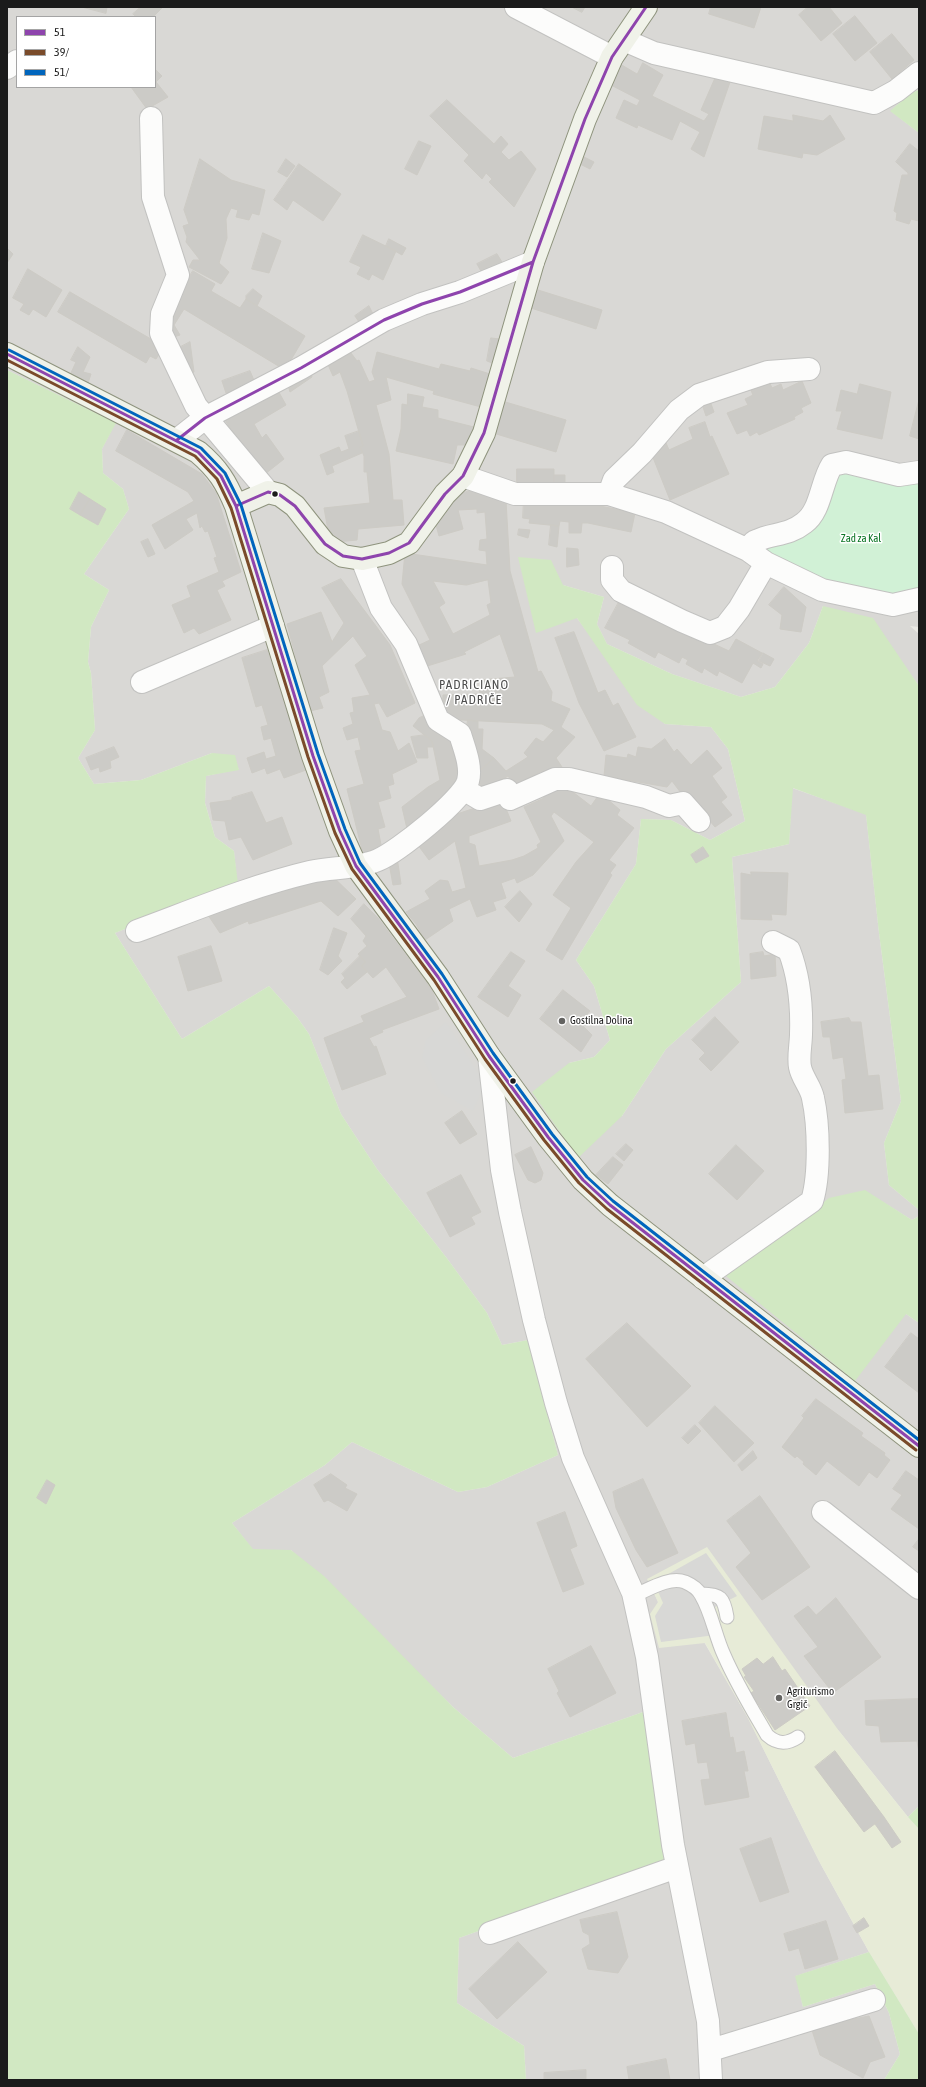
<!DOCTYPE html>
<meta charset="utf-8">
<style>
body{margin:0}
#map{position:relative;width:926px;height:2087px;overflow:hidden;background:#eae9e4;font-family:"Asap Condensed",sans-serif}
canvas{display:block}
.frame{position:absolute;inset:0;border:8px solid #1b1b1b;pointer-events:none}
.legend{position:absolute;left:16px;top:16px;width:140px;height:72px;box-sizing:border-box;background:#fff;border:1px solid #a4a4a4;margin:0;padding:5px 7px;list-style:none;font-size:12px;color:#1b1b1b}
.legend li{display:flex;align-items:center;gap:8px;height:20px}
.legend b{width:20px;border:1px solid #a4a4a4}
</style>
<div id="map">
<canvas width="926" height="2087"></canvas>
<div class="frame"></div>
<ul class="legend">
<li><b style="height:5px;background:#8e44ad"></b>51</li>
<li><b style="height:5px;background:#7a4b2a"></b>39/</li>
<li><b style="height:5px;background:#0065bd"></b>51/</li>
</ul>
</div>
<script>
const g = document.querySelector('canvas').getContext('2d');
g.lineJoin = 'round';
function fill(path, color) { g.fillStyle = color; g.fill(path, 'evenodd'); }
function trace(path, color, width, dash) { g.strokeStyle = color; g.lineWidth = width; g.lineCap = dash ? 'butt' : 'round'; g.setLineDash(dash || []); g.stroke(path); }
function label(font, color, halo, rows, align = 'center') {
  g.font = font + ' "Asap Condensed",sans-serif'; g.lineWidth = 3; g.setLineDash([]); g.textBaseline = 'middle'; g.strokeStyle = halo; g.fillStyle = color; for (const [text, x, y, turn = 0] of rows) {
    g.save(); g.translate(x, y); g.rotate((+turn || 0) * Math.PI / 180); g.textAlign = isNaN(turn) ? turn : align; if (halo) g.strokeText(text, 0, 0); g.fillText(text, 0, 0); g.restore();
  }
}
fill(new Path2D(`
 M7 7H919V90L912 92 891 111 919 133V627L910 626 919 634V686L898 657 823 606 809 643 775 687 741 697 672 674 607 644 597 624 604 597 563 585 577 618 595 642 665 724 711 727 728 749 745 821 710 840 671 820 641 819 636 864 576 960 594 986 610 1040 594 1057 569 1063 622 1116 666 1049 741 982 732 857 789 844 792 788 866 814 879 933 901 1101 884 1143 889 1185 919 1210V1216L912 1220 865 1191 906 1314 919 1323V1806L908 1817 839 1731 648 1579 658 1602 704 1642 748 1718 819 1861 869 1952 796 1976 803 2007 875 1984 889 2013 900 2054 884 2080H526L524 2046 457 2003 459 1938 669 1863 643 1712 513 1758 453 1707 291 1550H253L232 1523 325 1465 352 1442 458 1492 487 1487 558 1455 528 1340 502 1345 487 1313 446 1257 377 1169 341 1114 309 1034 297 1017 269 986 182 1039 115 933 237 884 234 851 215 837 205 803 206 776 239 769 212 753 141 780 94 784 78 758 95 730 91 673 88 662 91 627 109 590 84 574 129 509 123 489 103 473 102 449 115 423 7 370ZM17 17H155V87H17Z`), '#d9d8d5');
fill(new Path2D(`
 M707 1547 839 1731 908 1817 919 1829V2034L869 1952 819 1861 748 1718 705 1643 659 1648 650 1614 658 1602 647 1579Z`), '#e7ebd7');
fill(new Path2D(`
 M919 90V133L890 111 912 92Z
 M7 370 116 423 102 449 103 473 123 489 129 509 84 574 109 590 91 627 88 662 91 673 95 730 78 758 94 784 141 780 212 753 235 755 239 770 206 776 205 803 215 837 234 851 238 884 115 933 182 1039 269 986 297 1017 309 1034 341 1114 377 1169 446 1257 487 1313 502 1345 528 1340 558 1455 487 1487 458 1492 352 1442 325 1465 232 1523 253 1549 291 1550 324 1576 453 1707 513 1758 643 1712 669 1863 459 1938 457 2003 524 2046 526 2080H7Z
 M518 557 551 560 563 585 604 597 597 624 607 644 672 674 741 697 775 687 809 643 823 606 873 618 919 686V1210L889 1185 884 1143 901 1101 879 933 866 815 793 788 789 844 732 857 741 982 666 1049 622 1116 578 1158 532 1092 569 1063 594 1057 610 1040 594 986 576 960 636 864 641 819 671 820 710 840 745 821 728 749 711 727 665 724 637 705 577 618 536 633Z
 M865 1190 912 1220 919 1216V1323L906 1314 855 1381 726 1276 829 1198Z
 M919 1806V1829L908 1817Z
 M869 1952 919 2034V2080H884L900 2054 889 2013 875 1984 803 2007 795 1976Z`), '#d1e8c2');
fill(new Path2D(`
 M832 465 919 472V599L893 605 748 550 789 532Z`), '#d1f1d6');
fill(new Path2D(`
 M446 1022 485 1084 473 1111 441 1093 422 1057 426 1040Z
 M706 1553 737 1596 715 1607 723 1634 661 1642 655 1616 663 1603 654 1582Z`), '#d8d8d6');
const building = new Path2D(`
 M82 7H107L106 13Z
 M141 7H163L153 17H136L133 14Z
 M572 7H585L582 12Z
 M711 7H761L754 28 709 14Z
 M808 7H829L842 23 821 41 799 15Z
 M855 16 877 43 855 61 833 34Z
 M892 34 914 60 892 79 870 52Z
 M643 63 663 75 652 96 704 121 709 114 701 110 715 78 730 82 704 157 691 149 700 132 680 121 672 140 638 125 637 128 616 118 624 100 637 106 640 100 609 84 620 64 637 74Z
 M155 69 162 76 156 82 168 97 147 109 131 87H155Z
 M447 100 494 144 501 136 508 144 501 152 509 160 521 151 536 169 514 207 489 182 492 179 486 173 482 179 464 161 469 155 430 116Z
 M793 115 823 121 830 115 845 139 817 155 803 153 802 158 758 149 764 116 793 121Z
 M419 141 431 146 417 175 405 169Z
 M910 144 919 151V221L911 219 909 224 896 220 897 213 894 211 902 175H908V173L896 162Z
 M584 157 594 162 590 169 580 164Z
 M200 159 231 180 265 190 259 215 252 213 249 220 236 217 238 210 231 208 226 219 227 238 219 263 229 272 221 284 189 267 193 260H200L186 242 187 237 183 226 189 224 184 210Z
 M286 159 295 166 287 177 278 172Z
 M299 164 341 194 323 221 293 200 287 210 274 200Z
 M263 233 281 241 269 273 252 269Z
 M363 235 396 251 383 280 372 274 369 280 357 274 361 267 350 262Z
 M389 239 406 248 402 255 386 246Z
 M7 248 13 254 7 263Z
 M497 254 502 262 482 273 477 264Z
 M28 269 62 290 46 317 33 309 29 315 20 310 24 304 13 298Z
 M193 271 215 284 211 291 240 308 246 299 305 336 285 370 184 309 174 325 180 335 170 338 173 302Z
 M253 289 262 296 257 306 246 299V296Z
 M538 290 602 310 596 329 531 308Z
 M70 292 156 342 154 349 161 351 156 359 150 356 146 363 58 312Z
 M369 306 375 318 361 325 355 316Z
 M491 338 500 339 492 363 487 361Z
 M190 342 194 372 187 375 175 350Z
 M78 347 90 357 83 372 91 374 88 383 70 375 76 362 71 360Z
 M348 349 357 361 359 360 369 382 375 380 372 372 377 352 439 369 441 364 470 371 471 368 490 374 481 407 433 394 434 391 386 377 391 400 376 405 389 454 393 500H402L404 525 358 529 357 540 336 542 330 541 324 508 370 503 367 472H364V456L360 447 363 446 347 391 340 372 333 376 326 360Z
 M310 370 312 377 290 392 288 385Z
 M250 371 256 385 247 390 226 393 222 381Z
 M768 379 772 388 781 384 783 390 802 381 811 403 801 408 803 412 794 417 795 419 759 435 757 432 750 436 747 430 737 434 727 413 748 405 745 399 753 395 750 388Z
 M860 384 891 392 882 439 837 429 842 411H836L841 390 857 394Z
 M276 387 286 405 254 424 262 438 266 434 284 459 265 474 244 449 223 417Z
 M408 394 424 397 422 407 438 410V418L474 427 466 445H457L453 464 396 451 401 429 402 404 407 405Z
 M919 400V439L910 436Z
 M502 401 566 420 556 452 493 433Z
 M710 401 714 412 706 416 702 404Z
 M705 422 710 437 712 436 729 474 670 500 650 450 666 443 669 450 693 439 689 428Z
 M127 430 202 474 216 493 241 572 222 581 225 586 217 590 231 620 199 634 194 628 184 633 172 605 191 597 187 586 219 572 214 558 217 557 208 531 205 532 202 526 200 528 197 513 186 519 193 530 165 549 152 525 194 501 188 492 116 451Z
 M359 431 363 446 360 447 362 453 332 466 334 472 327 475 320 455 339 447 341 452 349 449 345 436Z
 M517 469H554V488L517 487Z
 M554 475H565V485H554Z
 M474 489 506 501 510 571 538 672 541 671 552 692 551 701 570 709 561 727 575 737 556 758 562 767 547 778 542 771 515 785 508 776 484 791 475 775 494 758 506 771 528 757 524 753 536 738 543 742 554 730 542 724 442 719 443 695 480 694 479 680 515 677 500 634 464 652 466 654 424 667 417 646 430 640 402 584 405 553 487 565 486 551 479 550 480 540 487 539 485 512 477 513V509L458 510 463 529 439 536 433 514 453 497ZM488 580 491 603 487 605 490 615 453 634 439 607 445 603 433 581 466 585Z
 M79 492 90 499 80 515 70 509Z
 M90 499 106 509 98 525 80 515Z
 M524 500 590 504 635 513 631 532 588 523H582L581 533H569V522L560 521 559 526 529 523 530 519 523 518Z
 M551 525 559 526 557 547 549 545Z
 M519 529 530 530 528 538 518 535Z
 M148 539 155 554 148 557 141 542Z
 M567 548 578 549 579 565 567 567Z
 M341 579 390 645 415 703 387 717 379 703 374 704 382 730 390 732 398 751 409 743 417 762 392 774 394 784 388 786 391 798 378 802 385 827 378 829 382 850 364 858 347 789 364 784 355 751 361 750 358 737 347 740 343 728 353 724 350 713 354 712 352 698 370 695 355 665 367 656 353 636 322 666 329 692 319 697 323 708 310 711 287 624 321 612 332 642 344 623 322 588Z
 M784 587 806 607 801 632 780 629 782 615 769 605Z
 M620 600 729 651 736 639 762 653 757 661 763 664 761 668 753 663 742 683 719 671 717 676 704 668 702 673 686 664 688 660 682 657 679 663 658 652 655 658 628 643 630 640 605 628Z
 M574 632 598 693 605 690 613 706 618 703 636 737 604 751 579 703 555 638Z
 M267 650 306 770 284 778 280 769 267 774 265 768 252 773 247 758 264 752 266 759 276 756 271 738 264 740 261 727 268 725 262 705 256 707 242 658Z
 M763 653 774 659 770 666 759 661Z
 M424 716 452 736 460 783 408 833 402 807 428 787 440 780 432 741 413 726 419 718Z
 M468 720 478 721V729H483L482 749 494 758 479 771 466 732Z
 M425 735 432 741 433 747H427L428 758H417L411 737Z
 M665 739 674 752 677 749 691 765 707 750 722 768 712 776 727 797 721 802 732 815 715 827 688 795 684 797 672 781 667 787 604 776 606 755 627 758 628 754 636 757 638 747 651 749Z
 M114 747 119 757 110 761 111 768 100 772 99 767 91 770 86 758Z
 M559 784 565 786 591 806 600 793 620 810 617 815 634 828 609 860 616 865 610 873 612 875 562 960 546 950 571 908 553 895 576 862 594 842 554 812 551 816 564 841 533 875 517 883 515 878 501 883 506 898 493 902 496 910 477 917 470 899 449 909 453 921 425 940 416 924 406 912 430 899 425 891 440 880 448 881 452 892 466 888 455 841 429 860 415 841 442 819 502 799 511 821 469 836V843L475 845 479 866 512 860 524 856 538 848 537 845 541 842 524 807 542 799Z
 M252 792 266 823 282 817 292 844 253 860 241 837 229 840 225 821 213 820 210 803 232 800V798Z
 M703 847 709 856 696 863 691 855Z
 M397 857 401 884 393 885 389 863Z
 M751 872 788 873 786 915 771 914 772 920 741 919V873L751 875Z
 M329 873 356 899 338 916 321 901 249 924 248 921 220 933 206 912Z
 M520 891 532 904 519 922 505 907Z
 M364 904 378 918 432 990 439 1009 382 1030 383 1032 369 1038 374 1047 376 1046 386 1074 342 1090 324 1038 364 1022 361 1016 407 997 386 967 373 978 362 966 365 962 358 954 367 946 363 941 366 936 351 919Z
 M334 928 347 933 338 956 342 961 328 975 320 970Z
 M211 946 222 981 188 991 178 957Z
 M511 952 525 961 508 986 521 995 508 1017 478 997Z
 M763 952 764 956 775 954 776 976 751 979 750 954Z
 M360 956 365 962 362 966 367 972 347 989 341 982 345 978 342 974Z
 M563 990 590 1011 580 1023 592 1035 581 1052 540 1019Z
 M715 1017 739 1042 711 1071 699 1059 705 1053 692 1040Z
 M849 1018 851 1022H861L868 1076 879 1075 883 1109 845 1113 842 1080 846 1079 843 1057 833 1059 830 1037H823L821 1022Z
 M462 1111 477 1134 460 1144 445 1123Z
 M626 1144 633 1150 624 1161 616 1154Z
 M736 1145 764 1171 737 1200 709 1174Z
 M531 1147 543 1173 541 1180 535 1183 528 1180 515 1155Z
 M613 1157 623 1165 608 1184 596 1175Z
 M461 1175 481 1212 471 1217 475 1224 450 1237 427 1193Z
 M627 1323 691 1386 647 1427 586 1359Z
 M911 1333 919 1339V1393L885 1367Z
 M816 1399 863 1433 861 1436 885 1453 884 1455 890 1460 877 1478 869 1472 859 1486 827 1461 816 1475 803 1464 804 1462 797 1456 795 1458 782 1447 804 1418 802 1416Z
 M715 1406 754 1443 734 1462 699 1423Z
 M695 1425 701 1431 688 1444 682 1438Z
 M753 1451 757 1458 742 1471 738 1465Z
 M906 1471 919 1480V1529L891 1509 902 1495 893 1489Z
 M331 1474 347 1485 345 1488 357 1494 347 1511 328 1500 324 1502 314 1485Z
 M643 1479 678 1553 647 1567 636 1550 616 1508 613 1492Z
 M47 1480 55 1485 46 1504 37 1498Z
 M760 1496 810 1567 762 1600 736 1567 751 1553 727 1521Z
 M565 1512 577 1546 570 1549 584 1584 563 1592 537 1523Z
 M919 1539V1551L913 1547Z
 M836 1598 881 1657 833 1693 804 1656 818 1647 794 1616 808 1606 816 1615Z
 M591 1646 616 1693 570 1717 557 1693 559 1691 548 1669Z
 M773 1657 782 1671 785 1669 810 1706 775 1730 751 1693 754 1691 744 1677 746 1676 742 1669 757 1658 763 1664Z
 M919 1699V1753L917 1741 881 1742 879 1726 866 1725 865 1701Z
 M726 1713 730 1738 733 1737 736 1753 744 1751 748 1771H744L749 1797 705 1805 701 1780 710 1779 707 1762 698 1763 695 1743 686 1745 682 1721Z
 M835 1751 884 1817 864 1832 815 1767Z
 M884 1817 901 1842 892 1848 875 1824Z
 M771 1838 789 1892 760 1902 740 1849Z
 M617 1912 628 1957 618 1973 588 1969 582 1949 590 1944 589 1935 583 1932 580 1920Z
 M864 1918 869 1926 857 1933 853 1926Z
 M826 1921 838 1959 805 1969 799 1948 789 1951 784 1934Z
 M518 1942 547 1972 497 2019 469 1989Z
 M839 2015 849 2020 869 2016 885 2057 870 2062 863 2078 820 2055 810 2024Z
 M666 2059 670 2080H629L627 2067Z
 M586 2070V2080H544V2073Z`);
fill(building, '#cccbc7');
trace(building, '#cdcbc5', 1);
const lane = new Path2D(`
 M701 1594C721 1594 724 1598 727 1617
 M633 1596C648 1590 669 1576 685 1582 692 1585 698 1589 701 1595 712 1613 715 1636 724 1655 736 1683 752 1709 767 1735 777 1744 786 1745 798 1737`);
const street = new Path2D(`
 M516 7 612 57
 M624 40 654 53 874 103 896 91 919 73
 M7 68 17 61
 M151 118 153 197 178 275 162 314 161 333 196 406 268 492
 M177 440 205 418 301 368 384 320 422 304 460 292 533 262
 M463 476 515 494H609L666 512 748 550 766 563 822 590 893 605 919 599
 M609 494 614 480 642 453 679 410 699 395 768 372 809 369
 M748 550C750 547 752 542 756 541 772 533 788 536 804 523 821 511 821 482 832 465L846 462 899 475 919 472
 M612 567V580L621 591 682 621 710 633 725 627 739 609 766 563
 M142 682 273 626
 M465 790 480 799 507 790 510 799 555 779H569L646 797 669 806 683 803 699 821
 M137 931C194 910 251 886 310 872 332 867 357 869 378 860 397 852 463 800 468 781 472 766 464 748 460 734L438 720 406 644 381 608 362 559
 M489 1056 502 1170 510 1212 534 1320 556 1403 573 1458 633 1593 647 1657 673 1845 708 2021 711 2080
 M703 1278 812 1201C820 1175 819 1125 813 1098 811 1087 802 1078 800 1067 798 1057 801 1044 801 1034 802 1005 799 976 789 950L773 942
 M823 1512 919 1588
 M490 1933 677 1867
 M711 2050 874 2000`);
const secondary = new Path2D(`
 M7 354 198 452C218 469 226 482 236 506L313 756 340 831 356 866 438 977 489 1056 548 1137 583 1180 610 1205 919 1446
 M236 506 268 492 280 495 295 506 325 544 343 556 362 559 389 553 409 543 445 494 463 476 484 433 533 262 585 119 612 57 646 7`);
trace(lane, '#c2c2c0', 15);
trace(street, '#c2c2c0', 24);
trace(secondary, '#8e937d', 24);
trace(lane, '#fcfcfb', 13);
trace(street, '#fcfcfb', 22);
trace(secondary, '#f0f2e9', 22);
trace(new Path2D(`
 M7 354 198 452 221 476 236 506 313 756 340 831 356 866 438 977 489 1056 548 1137 583 1180 610 1205 919 1446
 M177 440 205 418 301 368 384 320 422 304 460 292 533 262
 M236 506 268 492 280 495 295 506 325 544 343 556 362 559 389 553 409 543 445 494 463 476 484 433 533 262 585 119 612 57 646 7`), '#8e44ad', 3);
trace(new Path2D(`
 M7 360 195 456 217 479 231 508 308 757 335 833 352 869 434 980 485 1059 544 1140 579 1183 607 1209 916 1450`), '#7a4b2a', 3);
trace(new Path2D(`
 M9 350 201 448 225 473 241 505 318 754 345 829 360 863 442 974 493 1053 552 1134 587 1177 613 1201 919 1440`), '#0065bd', 3);
for (const [x, y, r, color] of [
 [275,494,3.5,"#1b1b1b"],
 [562,1021,4,"#636361"],
 [513,1081,3.5,"#1b1b1b"],
 [779,1698,4,"#636361"]
]) { const dot = new Path2D(); dot.arc(x, y, r, 0, 2 * Math.PI); g.fillStyle = color; g.fill(dot); trace(dot, '#fff', 1.5); }
label('11px', '#0d7626', '#fff', [
 ["Zad za Kal",861,539]
]);
label('11px', '#1b1b1b', '#fff', [
 ["Gostilna Dolina",570,1021],
 ["Agriturismo",787,1692],
 ["Grgič",787,1705]
], 'left');
g.letterSpacing = '1px';
label('13px', '#4e4e4e', '#fff', [
 ["PADRICIANO",474,685],
 ["/ PADRIČE",474,700]
]);
g.letterSpacing = '0px';
</script>
